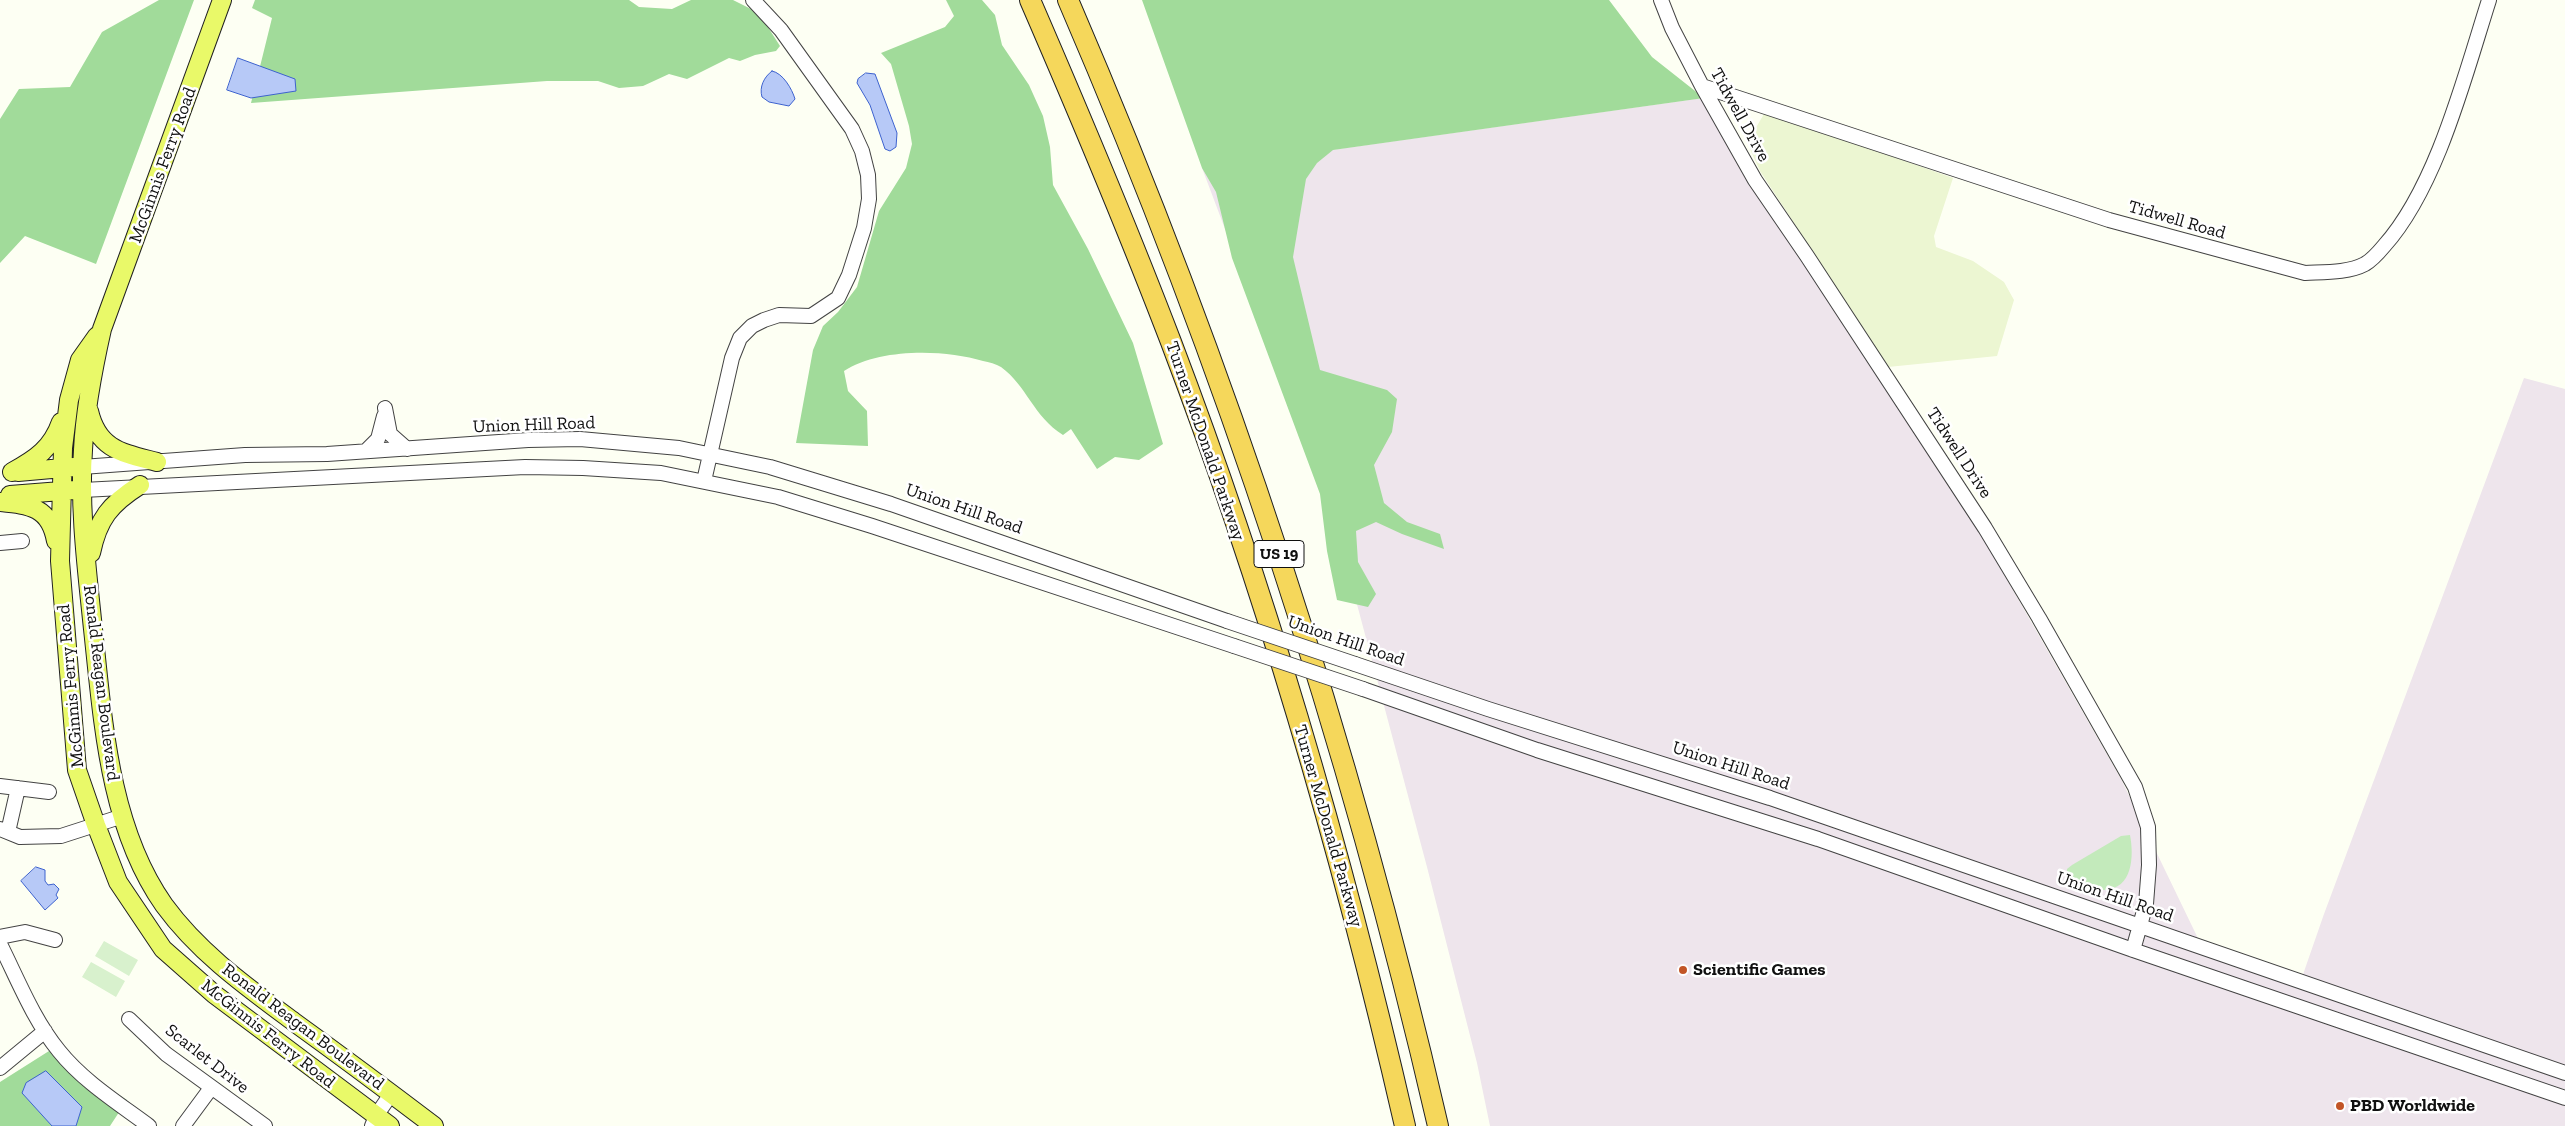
<!DOCTYPE html>
<style>
body{margin:0}
canvas{display:block;background:#fdfff3}
</style>
<canvas width="2565" height="1126"></canvas>
<script>
const g = document.querySelector('canvas').getContext('2d');
g.lineJoin = 'round';
function fill(path, color) { g.fillStyle = color; g.fill(path, 'evenodd'); }
function trace(path, color, width, dash) { g.strokeStyle = color; g.lineWidth = width; g.lineCap = dash ? 'butt' : 'round'; g.setLineDash(dash || []); g.stroke(path); }
function label(font, color, halo, rows, align = 'center') {
  g.font = font + ' "Zilla Slab",serif'; g.lineWidth = 5; g.setLineDash([]); g.textBaseline = 'middle'; g.strokeStyle = halo; g.fillStyle = color; for (const [text, x, y, turn = 0] of rows) {
    g.save(); g.translate(x, y); g.rotate((+turn || 0) * Math.PI / 180); g.textAlign = isNaN(turn) ? turn : align; if (halo) g.strokeText(text, 0, 0); g.fillText(text, 0, 0); g.restore();
  }
}
fill(new Path2D(`
 M1703 98 1934 452 2121 779 2207 957 2299 986 2324 914 2524 378 2565 389V1126H1490L1477 1063 1427 867 1334 518 1202 168Z`), '#eee5ec');
fill(new Path2D(`
 M1764 114 1793 121 1953 178 1934 236 1936 247 1973 261 2004 282 2014 300 1997 356 1888 367 1760 171 1750 149 1754 131Z`), '#ecf6d2');
fill(new Path2D(`
 M2130 835C2134 856 2133 889 2104 890 2093 890 2077 882 2067 878V869L2072 865 2121 836Z`), '#c3eabb');
fill(new Path2D(`
 M159 0H194L96 264 25 236 0 263V119L19 89 70 87 102 32Z
 M255 0H629L639 7 672 9 691 0H733L751 9 764 21 780 46 776 51 755 55 740 61 729 58 687 79 669 74 643 86 619 88 598 81H547L251 103 272 18 252 8Z
 M946 0H982L995 15 1002 45 1029 85 1043 116 1050 147 1053 185 1088 249 1133 343 1163 444 1139 460 1115 457 1097 469 1071 429 1063 435C1033 416 1027 386 1001 367 996 364 989 362 983 361 944 349 879 348 844 371L848 391 867 411 868 446 796 443 813 350 823 326 838 312 857 287 879 211 906 168 912 144 909 126 891 64 881 53 945 27 954 16Z
 M1142 0H1609L1652 57 1704 98 1333 150 1317 163 1306 179 1293 257 1320 370 1387 390 1397 399 1392 432 1374 465 1384 503 1407 522 1440 534 1444 549 1402 534 1376 522 1356 531 1358 562 1376 594 1368 607 1337 600 1327 551 1320 494 1232 258 1216 192 1202 168Z
 M49 1051 127 1100 110 1126H0V1082Z`), '#a1db9a');
fill(new Path2D(`
 M104 941 138 960 129 976 95 956Z
 M91 962 125 981 116 997 82 977Z`), '#d8f1cd');
const water = new Path2D(`
 M238 58 295 79 296 91 251 98 227 90Z
 M772 71C783 73 792 89 795 99L789 106 769 102 762 97C759 87 764 77 772 71Z
 M866 73 875 74 897 133 896 147 890 151 885 149 870 105 857 83 858 79Z
 M36 867 45 870V881L48 885 54 884 59 889 56 895 58 898 45 910 21 881Z
 M46 1071 82 1107 76 1126H52L22 1093 26 1083Z`);
fill(water, '#b7c9f7');
trace(water, '#3d62ce', 1);
const minor = new Path2D(`
 M1661 0 1672 28 1702 86 1755 180 1807 256 1985 528 2039 618 2135 787 2148 827 2149 865 2146 904 2133 950
 M1702 86 2109 220 2305 273C2324 272 2348 273 2365 264 2372 260 2379 252 2384 246 2437 187 2465 75 2489 0
 M385 408 390 434 407 449
 M366 451 378 439 384 416
 M82 467 245 455 327 454 528 440 580 439 679 448 770 467 891 504 1227 621
 M704 481 732 358 740 338 752 326 764 320 779 315 811 316 838 298 849 275 864 228 869 199 868 175 862 151 852 129 781 30 753 0
 M83 490 525 467 583 468 661 473 778 497 872 526 1234 646
 M0 543 22 541
 M1355 664 1488 709 1770 798 2565 1073
 M1363 689 1537 750 1818 839 2133 950 2565 1098
 M0 786 49 792
 M0 829 20 837 61 836 123 816
 M8 832 18 788
 M0 937 25 932 55 940
 M0 944C18 980 33 1019 59 1051 83 1081 118 1103 149 1126
 M129 1019 166 1054 265 1126
 M0 1068 45 1031
 M183 1126 211 1088
 M372 1126 376 1116 391 1094`);
const major = new Path2D(`
 M222 0 102 329C93 369 85 409 83 450 79 509 87 570 93 629 103 721 109 827 164 905 199 953 247 987 294 1022 341 1056 388 1091 434 1126
 M97 336 80 360 69 400 63 448 60 561 77 770 96 825 118 882 163 949 214 994 390 1126
 M89 411C98 450 123 453 157 462
 M12 472C36 459 52 448 61 422
 M18 472 74 467
 M10 495 74 490
 M0 502C30 505 50 507 56 541
 M91 553C98 519 110 504 140 485`);
const highway = new Path2D(`
 M1030 0C1079 113 1127 227 1171 342 1268 597 1344 860 1405 1126
 M1068 0C1225 364 1349 740 1438 1126`);
trace(minor, '#434343', 16);
trace(major, '#212121', 20);
trace(highway, '#212121', 22);
trace(minor, '#fff', 14);
trace(major, '#e9f969', 18);
trace(highway, '#f5d75b', 20);
const minorBridge = new Path2D(`
 M1227 621 1355 664
 M1234 646 1363 689`);
trace(minorBridge, '#434343', 16, []);
trace(minorBridge, '#fff', 14);
for (const [x, y, r, color] of [
 [1683,970,5,"#c25526"],
 [2340,1106,5,"#c25526"]
]) { const dot = new Path2D(); dot.arc(x, y, r, 0, 2 * Math.PI); g.fillStyle = color; g.fill(dot); trace(dot, '#fff', 2); }
for (const [x, y, w] of [
 [1279,554,50]
]) { const box = new Path2D(); box.roundRect(x - w / 2, y - 13.5, w, 27, 4); g.fillStyle = '#fff'; g.fill(box); trace(box, '#101010', 1); }
label('bold 16px', '#101010', null, [
 ["US 19",1279,554]
]);
label('18px', '#101010', '#fff', [
 ["Tidwell Drive",1740,115,61],
 ["McGinnis Ferry Road",163,165,-70],
 ["Tidwell Road",2177,220,16],
 ["Union Hill Road",534,425,-2],
 ["Turner McDonald Parkway",1205,441,71],
 ["Tidwell Drive",1959,453,57],
 ["Union Hill Road",964,509,19],
 ["Union Hill Road",1346,641,19],
 ["Ronald Reagan Boulevard",101,683,83],
 ["McGinnis Ferry Road",71,686,-95],
 ["Union Hill Road",1731,766,18],
 ["Turner McDonald Parkway",1328,826,74],
 ["Union Hill Road",2115,897,19],
 ["Ronald Reagan Boulevard",303,1027,37],
 ["McGinnis Ferry Road",268,1034,38],
 ["Scarlet Drive",207,1059,38]
]);
label('bold 18px', '#101010', '#fff', [
 ["Scientific Games",1693,970],
 ["PBD Worldwide",2350,1106]
], 'left');
</script>
